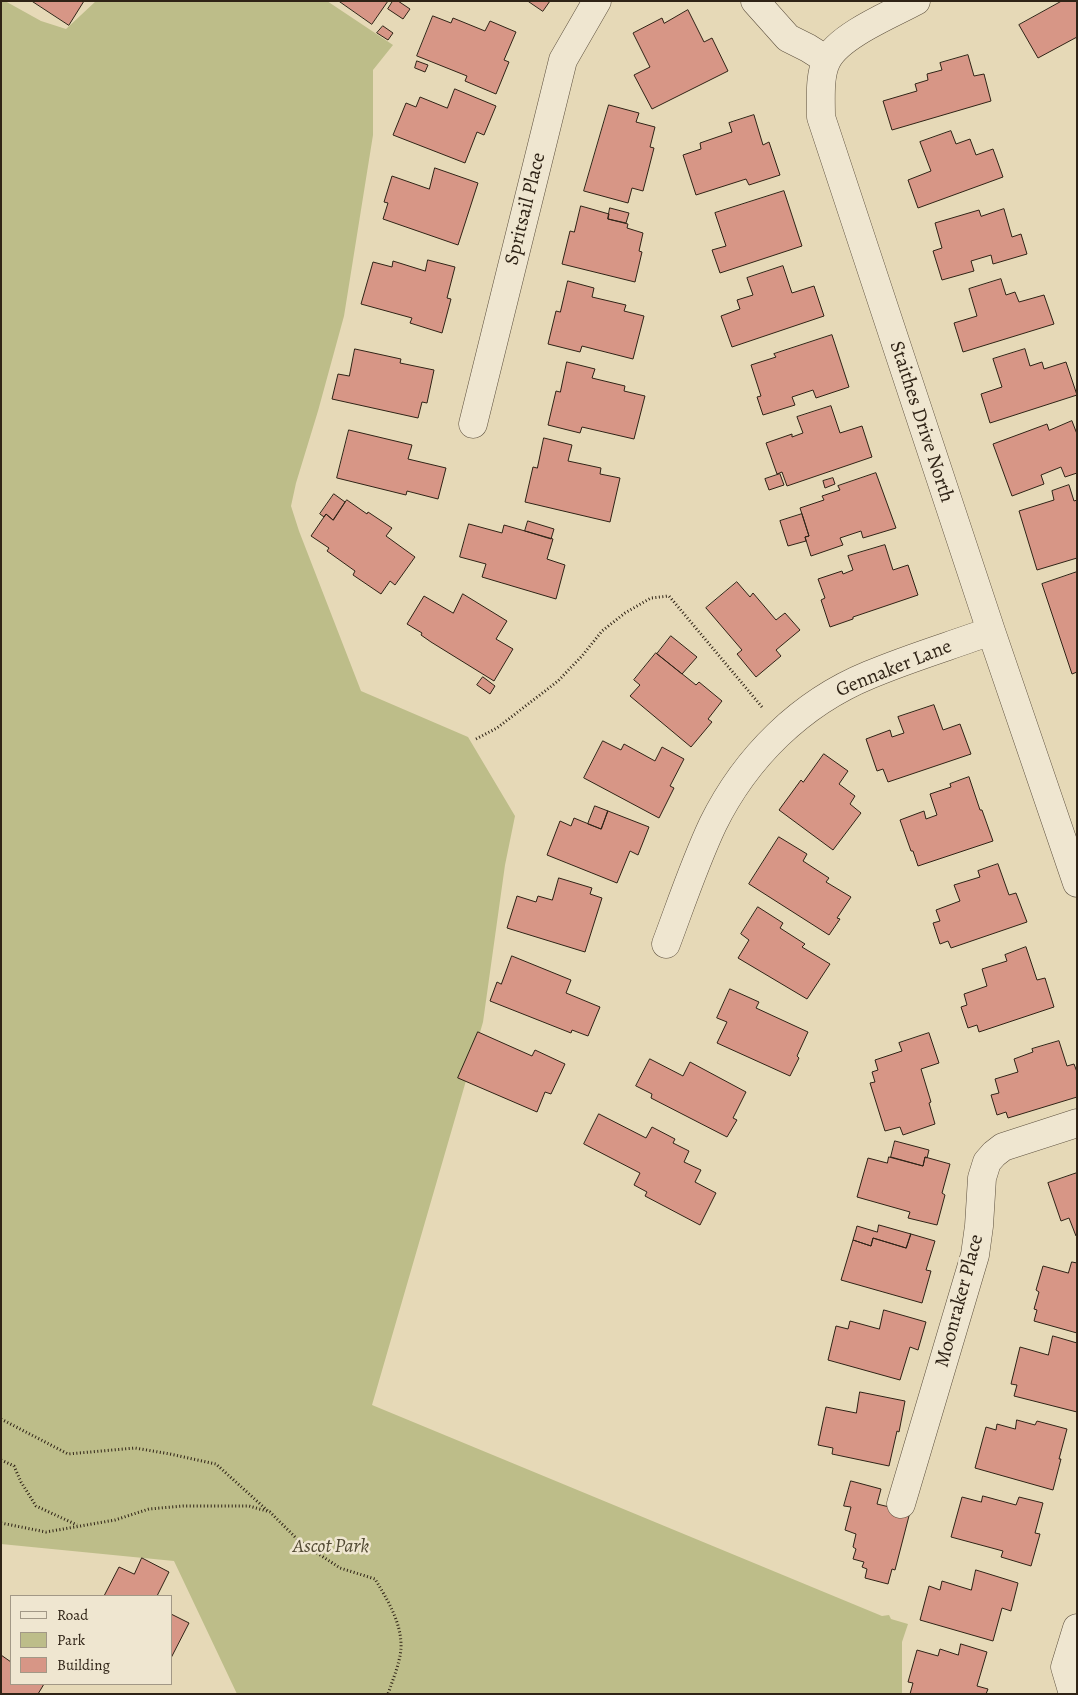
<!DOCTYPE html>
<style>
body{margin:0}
#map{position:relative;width:1078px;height:1695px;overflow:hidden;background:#e6d9b7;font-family:Alegreya,serif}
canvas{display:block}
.frame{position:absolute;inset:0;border:2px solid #2f2316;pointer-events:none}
.legend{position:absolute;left:10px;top:1595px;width:162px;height:90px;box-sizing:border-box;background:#efe6d0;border:1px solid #a29886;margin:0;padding:6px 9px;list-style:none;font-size:15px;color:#2f2316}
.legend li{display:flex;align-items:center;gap:10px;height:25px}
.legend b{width:25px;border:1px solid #a29886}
</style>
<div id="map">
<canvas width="1078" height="1695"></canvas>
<div class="frame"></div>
<ul class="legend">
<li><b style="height:6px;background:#efe6d0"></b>Road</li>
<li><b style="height:14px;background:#bdbd89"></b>Park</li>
<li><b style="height:14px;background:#d79686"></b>Building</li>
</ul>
</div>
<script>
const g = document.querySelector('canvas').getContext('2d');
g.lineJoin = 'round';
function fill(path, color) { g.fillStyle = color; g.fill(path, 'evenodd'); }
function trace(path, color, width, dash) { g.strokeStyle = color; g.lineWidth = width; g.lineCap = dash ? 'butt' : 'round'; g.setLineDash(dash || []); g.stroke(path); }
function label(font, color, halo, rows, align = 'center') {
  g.font = font + ' Alegreya,serif'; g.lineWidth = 5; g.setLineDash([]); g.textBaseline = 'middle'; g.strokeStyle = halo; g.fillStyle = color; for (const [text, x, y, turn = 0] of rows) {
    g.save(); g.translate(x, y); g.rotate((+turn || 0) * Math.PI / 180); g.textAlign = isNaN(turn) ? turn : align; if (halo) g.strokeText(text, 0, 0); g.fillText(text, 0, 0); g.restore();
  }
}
fill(new Path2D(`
 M1 1H5L41 21 66 29 96 1H327L393 45 373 70V135L344 316 318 411 296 483 291 506 299 531 361 691 468 737 515 816 505 865 483 1022 372 1405 882 1616 889 1615 891 1619 908 1624 902 1642V1694H237L174 1561 1 1544Z`), '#bdbd89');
const building = new Path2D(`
 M32 1H84L69 25Z
 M339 1H388L372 24Z
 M393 1H398L410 9 403 19 388 9Z
 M528 1H550L543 11Z
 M1062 1H1077V37L1038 58 1019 25Z
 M688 10 704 42 712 38 728 71 652 109 634 75 650 67 633 33 662 18 664 23Z
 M433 16 451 23 453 18 485 31 490 21 516 32 504 60 509 62 496 94 465 81 467 76 417 56Z
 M383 26 393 33 388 40 377 33Z
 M968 55 974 76 984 74 991 101 892 130 883 101 917 91 915 84 928 80 927 74 942 70 940 63Z
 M417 61 428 65 425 72 415 68Z
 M455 89 496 106 484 135 477 132 465 163 393 135 406 103 416 107 420 97 447 108Z
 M609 105 639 113 636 122 655 127 650 147 654 148 643 191 632 188 628 203 584 191Z
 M754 115 763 145 769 142 780 175 749 185 746 179 696 195 683 155 701 149 700 143 732 132 729 123Z
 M951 131 956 144 970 139 976 155 993 149 1003 177 918 208 908 180 931 171 920 142Z
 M435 168 478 183 458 245 383 219 388 203 384 202 392 176 429 189Z
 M784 191 802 246 720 273 712 250 726 246 715 213Z
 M581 206 609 214 608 219 628 224 627 228 643 233 639 251 642 252 635 282 562 264 570 231 574 232Z
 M610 208 629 213 626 223 608 219Z
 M1004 209 1012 237 1021 234 1027 254 993 264 991 255 971 261 974 271 942 280 933 251 942 248 935 223 979 210 981 216Z
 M428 260 455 267 447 298 451 299 442 333 410 323 412 318 361 304 373 262 392 267 393 261 425 271Z
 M783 266 792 293 814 286 824 316 732 347 721 316 740 309 737 300 753 295 747 278Z
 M1001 279 1006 295 1015 292 1019 302 1044 295 1054 324 963 352 954 323 977 316 969 289Z
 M568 281 594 288 592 297 626 305 624 311 644 316 633 359 582 346 580 352 548 344 556 311 560 312Z
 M832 335 849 387 816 398 813 390 792 397 795 405 763 415 757 397 761 396 751 365 776 357 774 354Z
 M355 349 401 359 400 363 434 370 427 403 422 402 418 418 332 399 338 374 349 376Z
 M1025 349 1030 366 1042 362 1044 369 1066 362 1077 395 990 423 981 394 1002 387 993 359Z
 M567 362 595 369 592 378 625 386 624 391 645 396 634 439 582 427 580 433 548 425 556 391 560 392Z
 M831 406 840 433 862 426 872 457 787 486 782 472 777 474 766 443 792 434V437L803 433 797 417Z
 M1072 421 1077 434V473L1065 477 1061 467 1041 475 1044 484 1012 496 993 444 1047 424 1049 430Z
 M349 430 412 445 408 459 446 468 438 499 407 491 406 495 337 478Z
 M544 438 572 445 568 461 601 468 600 474 620 478 610 522 525 502 533 467 537 468Z
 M876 473 896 528 863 538 861 531 840 538 843 545 811 556 805 537 809 536 800 508 824 500 822 496 840 490 838 486Z
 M780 474 784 485 769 490 765 479Z
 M833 478 835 484 825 488 823 481Z
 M1069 485 1074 501 1077 500V558L1037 570 1019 511 1054 500 1052 491Z
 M334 494 345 502 333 520 326 514 324 517 320 514Z
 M347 500 367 514 368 512 392 528 386 536 415 557 395 585 390 581 381 594 353 575 355 571 327 551 329 548 311 536 326 514 333 520Z
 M802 514 809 536 805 537 806 541 788 546 780 521Z
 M528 521 554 529 551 539 525 531Z
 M469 524 502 533 504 525 553 539 547 559 565 565 556 599 482 577 486 564 460 557Z
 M885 545 893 570 908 565 918 595 853 617V619L830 627 821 600 825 598 818 579 842 571 843 574 853 570 848 556Z
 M1077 572V672L1072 674 1042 584Z
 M737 582 750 597 753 593 776 620 785 613 800 630 776 650 781 656 756 677 737 654 742 650 706 608Z
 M463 594 507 621 496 639 513 649 494 681 431 642 421 635 422 633 407 624 424 596 453 613Z
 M671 636 697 657 682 674 657 654Z
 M656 653 696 685 699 682 722 701 708 719 712 722 691 747 630 696 640 685 634 680Z
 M483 677 495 686 490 694 477 685Z
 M934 705 943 730 960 724 971 754 888 782 883 769 877 771 866 739 890 730 892 737 904 733 898 717Z
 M603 741 621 750 624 744 655 761 662 747 684 759 670 786 674 788 659 818 584 778Z
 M824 754 848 771 839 784 855 796 850 804 861 813 833 850 779 810 801 780 803 782Z
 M969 777 980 810H982L993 841 918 866 913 851H911L900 820 924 811 926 819 937 815 930 794 951 787 950 784Z
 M595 806 608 811 601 829 588 824Z
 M608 811 649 827 638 855 630 851 617 883 547 855 560 821 571 826 574 818 601 829Z
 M779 837 807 854 803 861 829 878 826 882 851 897 837 918 840 919 829 935 749 884Z
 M998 864 1009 895 1016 893 1027 922 951 948 948 941 940 944 933 923 940 921 936 910 960 901 954 885 980 877 978 871Z
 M559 878 592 888 590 894 602 898 585 952 507 928 517 896 536 902 538 896 552 900Z
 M758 907 783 923 780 928 805 944 802 947 830 964 807 999 738 958 749 940 741 934Z
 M1026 947 1037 980 1045 978 1054 1007 979 1032 977 1025 968 1028 961 1007 967 1005 964 994 987 986 982 969 1007 961 1005 955Z
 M512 956 571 980 566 993 600 1007 588 1036 572 1030 571 1033 490 1001 497 982 501 984Z
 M730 989 759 1002 756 1008 808 1032 797 1056 799 1058 790 1076 717 1043 727 1022 717 1018Z
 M478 1032 532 1056 535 1050 565 1064 551 1094 545 1092 537 1112 458 1078Z
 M929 1033 939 1063 921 1069 931 1102 929 1103 935 1124 903 1135 900 1127 885 1131 870 1083 875 1082 872 1072 878 1070 875 1060 902 1051 899 1043Z
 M1059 1041 1067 1066 1074 1064 1077 1072V1097L1008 1118 1006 1112 997 1115 991 1095 999 1093 995 1079 1018 1072 1014 1059 1033 1052 1032 1049Z
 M650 1059 683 1076 690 1062 746 1092 733 1118 737 1120 727 1137 651 1098 652 1094 636 1086Z
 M599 1114 646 1138 652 1127 675 1139 673 1143 689 1151 684 1162 701 1170 695 1182 716 1193 700 1225 645 1196 647 1192 634 1185 640 1173 584 1144Z
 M895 1141 929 1150 927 1158 925 1157 923 1166 891 1157Z
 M889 1157 923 1166 925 1157 950 1164 942 1193 945 1195 937 1225 908 1218 910 1212 857 1197 868 1158 887 1163Z
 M1077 1173V1235L1076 1236 1069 1218 1061 1221 1048 1183Z
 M879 1225 911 1234 906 1248 873 1238 871 1246 853 1240 857 1226 877 1232Z
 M911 1234 935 1241 926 1270 931 1271 922 1303 841 1280 853 1240 871 1246 873 1238 906 1248Z
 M1072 1262 1077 1263V1333L1034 1321 1037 1310 1034 1309 1039 1292 1036 1290 1043 1266 1068 1273Z
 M884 1310 926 1322 918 1350 910 1347 900 1380 828 1360 836 1326 848 1329 850 1321 879 1329Z
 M1053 1336 1077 1343V1412L1014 1396 1017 1385 1011 1384 1020 1347 1048 1355Z
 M860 1392 905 1401 899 1432 897 1431 889 1466 832 1454 833 1448 818 1445 826 1407 856 1413Z
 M1017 1420 1035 1425 1037 1421 1067 1429 1059 1459H1061L1053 1490 975 1468 986 1427 996 1430 997 1424 1015 1429Z
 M851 1481 881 1489 877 1504 910 1512 895 1570 892 1569 888 1584 865 1578 867 1569 862 1567 864 1562 853 1559 856 1549 853 1547 856 1534 845 1530 851 1507 844 1506Z
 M983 1496 1016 1505 1019 1497 1043 1503 1035 1533 1040 1534 1031 1566 1001 1557 1003 1551 951 1537 962 1497 981 1502Z
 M142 1558 169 1572 157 1596H104L119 1567 134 1574Z
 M976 1570 1018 1583 1011 1611 1002 1608 993 1641 920 1620 929 1586 940 1590 942 1581 971 1590Z
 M171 1614 189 1623 171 1658Z
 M961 1644 987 1652 977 1686 988 1689 986 1694H910L913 1683 908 1682 917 1650 938 1656 940 1649 958 1655Z
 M1 1655 11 1662V1684H44L38 1694H1Z`);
fill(building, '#d79686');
trace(building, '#2f2316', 1);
const minor = new Path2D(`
 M755 1 788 38 808 48 827 60
 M916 1C892 14 840 35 827 60 819 75 821 99 821 117L991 631 1077 883
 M473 424 563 60 597 1
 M666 944C681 904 695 862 713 824 746 757 801 703 869 675 909 658 950 646 991 631
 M901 1504 975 1255 979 1226 982 1178 987 1162 994 1154 1003 1147 1077 1123
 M1073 1694 1065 1667 1077 1628`);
trace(minor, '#5d503e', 29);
trace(new Path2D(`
 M476 739 497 728 558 681 582 656 602 631 625 613 651 598 669 596 762 707
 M1 1419 68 1454 135 1448 170 1454 216 1464 269 1512
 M1 1460 14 1466 21 1482 36 1506 77 1525
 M1 1523 46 1532 115 1520 149 1509 183 1506H249L270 1512 299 1541 340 1568 375 1579C387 1599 402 1623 401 1648 400 1663 393 1679 388 1694`), '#2f2316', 3, [1, 2.5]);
trace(minor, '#efe6d0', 28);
label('20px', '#2f2316', '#efe6d0', [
 ["Spritsail Place",526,209,-76],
 ["Staithes Drive North",921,422,72],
 ["Gennaker Lane",894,669,-22],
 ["Moonraker Place",960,1301,-75]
]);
label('italic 20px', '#524a33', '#efe6d0', [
 ["Ascot Park",331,1547]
]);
</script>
